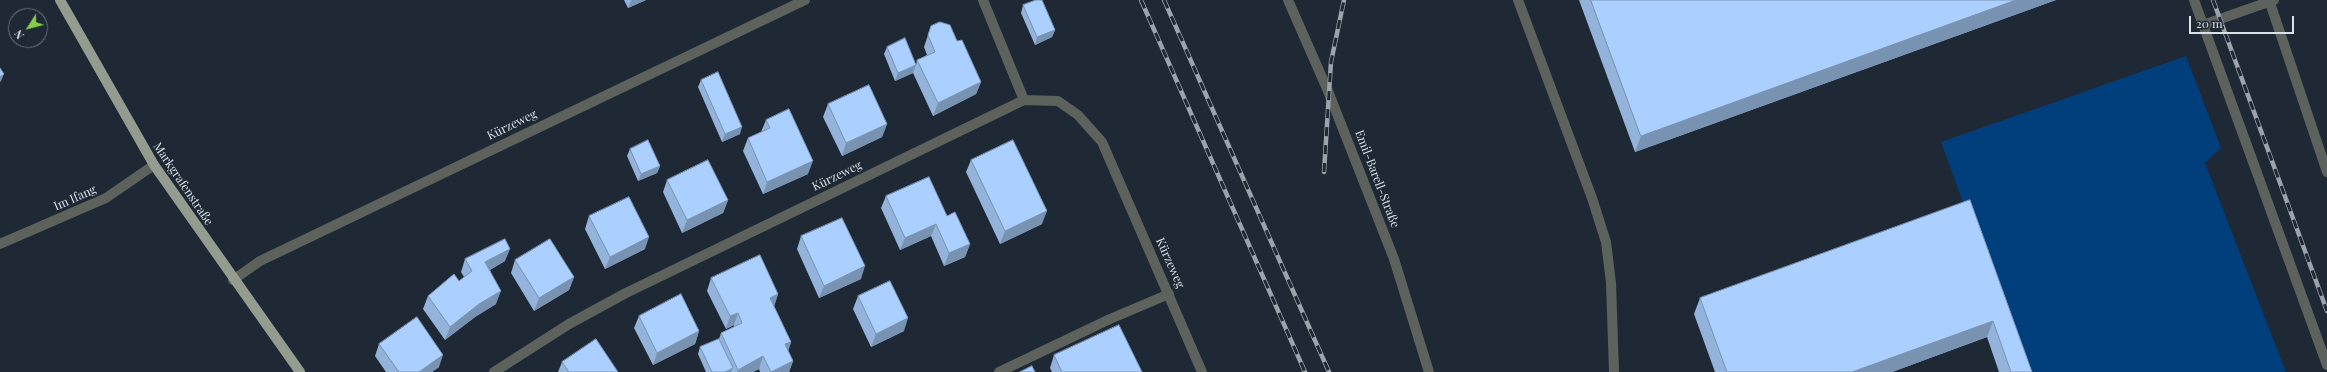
<!DOCTYPE html>
<meta charset="utf-8">
<style>
body{margin:0}
#map{position:relative;width:2327px;height:372px;overflow:hidden;background:#1f2935;font-family:"Playfair Display",serif}
canvas{display:block}
.north{position:absolute;left:8px;top:8px;width:40px;height:40px;box-sizing:border-box;background:#1f2935;border:1px solid #6a737d;border-radius:50%;rotate:234deg;font-size:11px;font-weight:700;line-height:16px;text-align:center;color:#dae1e9}
.north::after{content:'';display:block;margin:auto;width:14px;height:18px;background:#86cf4b;clip-path:polygon(50% 0,100% 100%,50% 72%,0 100%)}
.scale{position:absolute;left:2189px;top:16px;width:105px;height:18px;box-sizing:border-box;border:2px solid #dae1e9;border-top:0;padding-left:5px;font-size:12px;line-height:14px;white-space:nowrap;color:#dae1e9;-webkit-text-stroke:3px #1f2935;paint-order:stroke}
</style>
<div id="map">
<canvas width="2327" height="372"></canvas>
<div class="north">N</div>
<div class="scale">20 m</div>
</div>
<script>
const g = document.querySelector('canvas').getContext('2d');
g.lineJoin = 'round';
function fill(path, color) { g.fillStyle = color; g.fill(path, 'evenodd'); }
function trace(path, color, width, dash) { g.strokeStyle = color; g.lineWidth = width; g.lineCap = dash ? 'butt' : 'round'; g.setLineDash(dash || []); g.stroke(path); }
function label(font, color, halo, rows, align = 'center') {
  g.font = font + ' "Playfair Display",serif'; g.lineWidth = 4; g.setLineDash([]); g.textBaseline = 'middle'; g.strokeStyle = halo; g.fillStyle = color; for (const [text, x, y, turn = 0] of rows) {
    g.save(); g.translate(x, y); g.rotate((+turn || 0) * Math.PI / 180); g.textAlign = isNaN(turn) ? turn : align; if (halo) g.strokeText(text, 0, 0); g.fillText(text, 0, 0); g.restore();
  }
}
fill(new Path2D(`
 M2186 56 2221 148 2205 163 2286 372H2025L1941 142Z`), '#003f7c');
trace(new Path2D(`
 M1518 0 1592 198 1606 242 1611 283 1614 372
 M2194 0 2327 365
 M2269 0 2327 172
 M2203 25 2274 0
 M999 372 1110 319 1169 294`), '#5e625c', 10);
trace(new Path2D(`
 M983 0 1024 100
 M1288 0 1328 91 1394 259 1429 372
 M0 244 106 198 154 165
 M233 280 260 261 805 0
 M494 372 569 324 626 293 1024 100 1058 101 1078 115 1102 142 1202 372`), '#5e625c', 10);
trace(new Path2D(`
 M60 0 154 165 300 372`), '#939c8e', 10);
const rail = new Path2D(`
 M1141 0 1305 372
 M1164 0 1329 372
 M2213 0 2327 311
 M1324 172 1331 62 1344 0`);
trace(rail, '#9ba3ac', 4.5);
trace(rail, '#1f2935', 3, [9]);
fill(new Path2D(`
 M624 0H646L628 8Z
 M1579 0H2056L1635 152Z
 M1023 5 1055 30 1052 37 1035 45 1021 13Z
 M931 26 957 41 981 82 976 94 933 116 913 73 895 81 884 54 887 47 916 65 917 60 927 55 924 47Z
 M701 80 740 134 722 142 698 87Z
 M828 104 887 124 882 137 842 156 823 117Z
 M766 120 808 174 763 194 743 151 748 138 761 132Z
 M630 149 660 166 657 173 638 181 627 156Z
 M971 160 1042 224 1000 244 966 172Z
 M667 180 728 200 723 213 682 233 663 192Z
 M886 196 947 216 970 244 965 257 944 266 931 236 900 250 881 208Z
 M1970 200 2032 372H1999L1987 337 1892 372H1715L1694 314 1700 298Z
 M589 216 645 249 605 269 585 229Z
 M801 236 861 279 819 298 797 249Z
 M465 259 505 261 490 270 496 304 475 317 445 340 423 309 428 296 459 281 464 277 461 272Z
 M515 260 574 277 569 290 534 311 511 273Z
 M711 278 778 294 774 306 791 342 788 351 793 361 789 372H760L759 369 753 372H706L698 354 700 347 719 339 721 333 734 327V325L726 329 707 291Z
 M858 296 904 331 871 347 853 309Z
 M639 316 699 331 695 344 653 365 634 328Z
 M379 344 439 367 432 372H386L375 356Z
 M1054 355 1142 372H1052L1050 368Z
 M562 362 618 372H558Z`), '#93b3db');
fill(new Path2D(`
 M632 0H646L628 8 631 1Z
 M2016 0H2056L1635 152 1641 136Z
 M1055 30 1052 37 1035 45 1037 37Z
 M916 65 913 73 895 81 898 73Z
 M4 74 1 81 0 82V77Z
 M981 82 976 94 933 116 938 103Z
 M887 124 882 137 842 156 846 143Z
 M742 127 740 134 722 142 725 134Z
 M813 161 808 174 763 194 767 182Z
 M660 166 657 173 638 181 641 174Z
 M728 200 723 213 682 233 687 220Z
 M1047 211 1042 224 1000 244 1005 231Z
 M936 224 931 236 900 250 905 238Z
 M649 237 645 249 605 269 610 257Z
 M970 244 965 257 944 266 949 253Z
 M510 249 505 261 481 275 485 262Z
 M865 266 861 279 819 298 824 286Z
 M574 277 569 290 534 311 539 298Z
 M501 291 496 304 475 317 445 340 450 327 479 304Z
 M778 294 774 307 770 298Z
 M738 313 734 325 726 329 730 316Z
 M908 318 904 331 871 347 876 334Z
 M1993 321 1987 337 1892 372H1852Z
 M699 331 695 344 653 365 657 353Z
 M791 342 787 355 785 344Z
 M443 355 439 367 432 372H419Z
 M763 356 759 369 753 372H737L738 370Z
 M793 361 789 372H771Z
 M733 368 731 372H725Z`), '#7892b2');
const building = new Path2D(`
 M1036 0H1042L1055 30 1037 37 1023 5Z
 M1591 0H2016L1641 136Z
 M940 22 950 25 957 41 962 40 981 82 938 103 917 60 935 52 928 35 931 26Z
 M905 38 916 65 898 73 887 47Z
 M0 68 4 74 0 77Z
 M718 72 742 127 725 134 701 80Z
 M869 85 887 124 846 143 828 104Z
 M789 109 813 161 767 182 748 138 770 128 766 120Z
 M648 140 660 166 641 174 630 149Z
 M1013 140 1047 211 1005 231 971 160Z
 M708 160 728 200 687 220 667 180Z
 M929 177 947 216 955 212 970 244 949 253 936 224 905 238 886 196Z
 M629 197 649 237 610 257 589 216Z
 M1970 200 2032 372H2011L1993 321 1852 372H1727L1700 298Z
 M842 218 865 266 824 286 801 236Z
 M505 239 510 249 485 262 501 291 479 304 450 327 428 296 454 274 459 281 472 271 465 259Z
 M550 239 574 277 539 298 515 260Z
 M760 255 778 294 770 298 791 342 785 344 793 361 771 372 763 356 738 370 721 333 742 323 738 313 730 316 711 278Z
 M890 281 908 318 876 334 858 296Z
 M681 294 699 331 657 353 639 316Z
 M417 317 443 355 419 372H399L379 344Z
 M1119 325 1142 372H1062L1054 355Z
 M596 339 618 372H569L562 362Z
 M719 339 733 368 725 372H712L700 347Z
 M1032 366 1035 372H1020Z`);
fill(building, '#abd0ff');
trace(building, '#7892b2', 1);
label('12px', '#dae1e9', '#1f2935', [
 ["Kürzeweg",512,125,-26],
 ["Kürzeweg",837,176,-26],
 ["Emil-Barell-Straße",1377,179,69],
 ["Markgrafenstraße",183,184,56],
 ["Im Ifang",75,198,-24],
 ["Kürzeweg",1170,263,66]
]);
</script>
